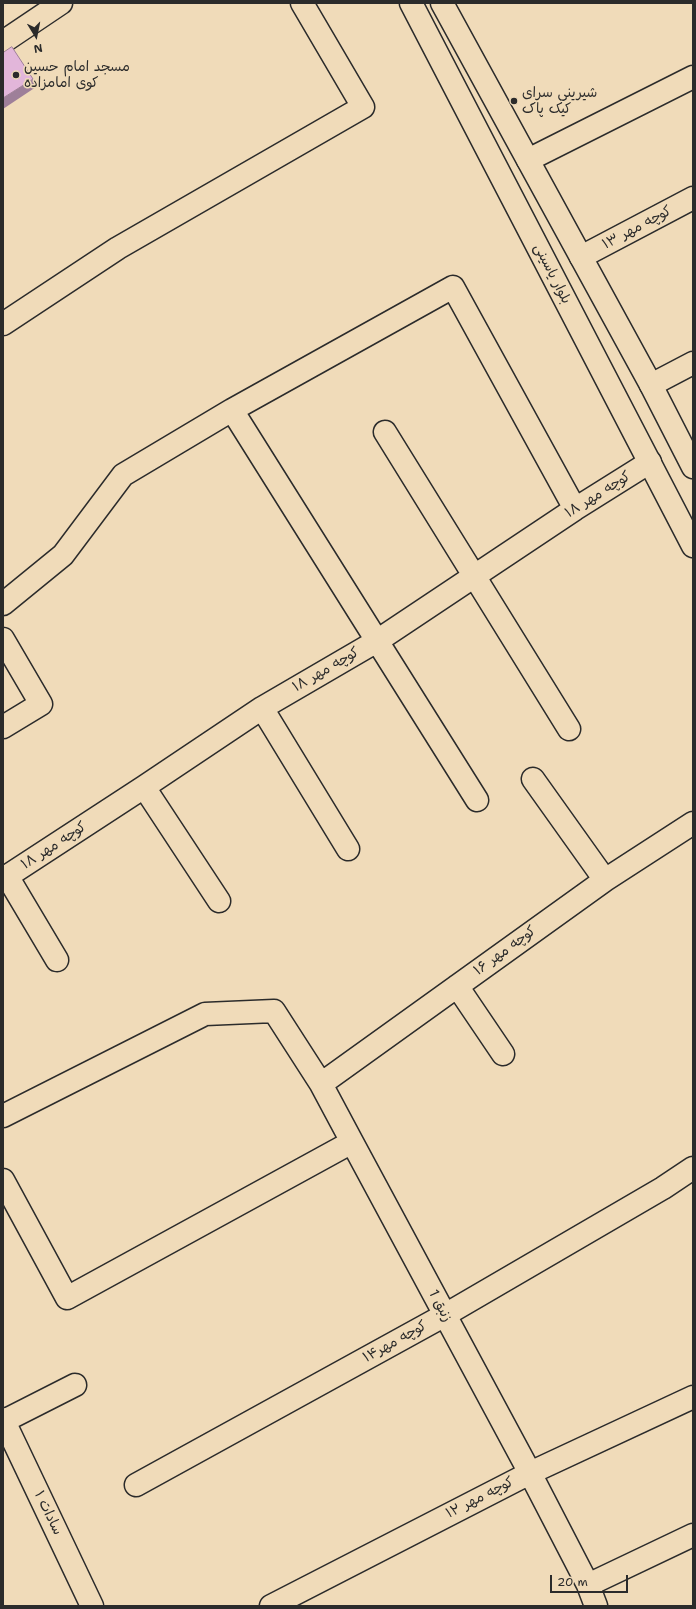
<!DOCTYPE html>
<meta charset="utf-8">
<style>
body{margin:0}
#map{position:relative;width:696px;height:1609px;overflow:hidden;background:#f0dbb9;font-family:"Shantell Sans",sans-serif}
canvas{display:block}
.frame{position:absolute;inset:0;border:4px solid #2b2b2b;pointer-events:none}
.north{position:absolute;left:16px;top:16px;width:40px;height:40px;-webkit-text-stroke:3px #f0dbb9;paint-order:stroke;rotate:170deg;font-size:11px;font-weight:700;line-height:16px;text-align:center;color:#2b2b2b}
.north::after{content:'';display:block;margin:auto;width:14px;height:18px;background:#2b2b2b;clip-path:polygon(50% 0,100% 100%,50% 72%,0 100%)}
.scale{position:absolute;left:550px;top:1575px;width:78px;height:18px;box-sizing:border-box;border:2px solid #2b2b2b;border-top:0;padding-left:5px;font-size:12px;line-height:14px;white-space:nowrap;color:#2b2b2b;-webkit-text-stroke:3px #f0dbb9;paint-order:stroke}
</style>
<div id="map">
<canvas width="696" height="1609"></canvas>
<div class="frame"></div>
<div class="north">N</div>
<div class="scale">20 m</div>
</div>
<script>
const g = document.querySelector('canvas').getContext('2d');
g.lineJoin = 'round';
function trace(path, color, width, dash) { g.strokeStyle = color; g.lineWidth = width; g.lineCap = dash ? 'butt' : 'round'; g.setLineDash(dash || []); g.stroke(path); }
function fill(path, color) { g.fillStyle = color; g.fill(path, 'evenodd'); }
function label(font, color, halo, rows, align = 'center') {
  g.font = font + ' "Shantell Sans","Playpen Sans Arabic",sans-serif'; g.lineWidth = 3; g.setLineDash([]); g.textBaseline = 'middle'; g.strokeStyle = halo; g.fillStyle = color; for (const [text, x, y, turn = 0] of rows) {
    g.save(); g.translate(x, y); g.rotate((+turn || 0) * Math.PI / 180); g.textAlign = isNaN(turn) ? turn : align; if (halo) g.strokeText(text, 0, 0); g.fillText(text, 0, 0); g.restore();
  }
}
const street = new Path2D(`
 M3 42 61 3
 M528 160 693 77
 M581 257 693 198
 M3 324 118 248 363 107 302 3
 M651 385 693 363
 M232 410 477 800
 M385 432 569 729
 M3 604 63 555 123 475 232 410 453 287 575 509
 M3 639 41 704 3 727
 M262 708 348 849
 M533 779 605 880
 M144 787 219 901
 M7 876 57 960
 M3 879 144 787 262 708 377 641 575 509 650 462
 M457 986 503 1054
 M321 1084 605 880 693 823
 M3 1116 205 1014 274 1011 321 1084 352 1142 530 1473 588 1585 596 1606
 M3 1180 67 1298 352 1142
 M3 1419 92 1606
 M4 1421 75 1385
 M136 1485 445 1315 663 1188 693 1168
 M588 1585 693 1535
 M271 1606 530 1473 693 1397`);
const secondary = new Path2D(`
 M411 3 693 546
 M442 3 651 385 693 467`);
trace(street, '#2b2b2b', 25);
trace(secondary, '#2b2b2b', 25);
trace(street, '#f0dbb9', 22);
trace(secondary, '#f0dbb9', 22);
fill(new Path2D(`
 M33 79 36 87 3 109V98Z`), '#9e7f99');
const building = new Path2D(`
 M12 47 33 79 3 98V53Z`);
fill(building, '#e2b6da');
trace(building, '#9e7f99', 1);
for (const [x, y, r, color] of [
 [16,75,4,"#2b2b2b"],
 [514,101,4,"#2b2b2b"]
]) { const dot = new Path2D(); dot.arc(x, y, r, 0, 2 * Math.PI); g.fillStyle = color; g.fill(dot); trace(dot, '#f0dbb9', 1.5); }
label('14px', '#2b2b2b', '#f0dbb9', [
 ["مسجد امام حسین",24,67],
 ["کوی امامزاده",24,83],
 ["شیرینی سرای",522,93],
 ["کیک پاک",522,109]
], 'left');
label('14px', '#2b2b2b', '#f0dbb9', [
 ["کوچه مهر ۱۳",637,228,-28],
 ["بلوار یاسینی",552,274,63],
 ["کوچه مهر ۱۸",598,495,-32],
 ["کوچه مهر ۱۸",326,670,-30],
 ["کوچه مهر ۱۸",54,846,-33],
 ["کوچه مهر ۱۶",505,951,-36],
 ["زنبق 1",440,1306,62],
 ["کوچه مهر۱۴",395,1342,-29],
 ["کوچه مهر ۱۲",480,1498,-27],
 ["سادات ۱",48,1513,64]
]);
</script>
